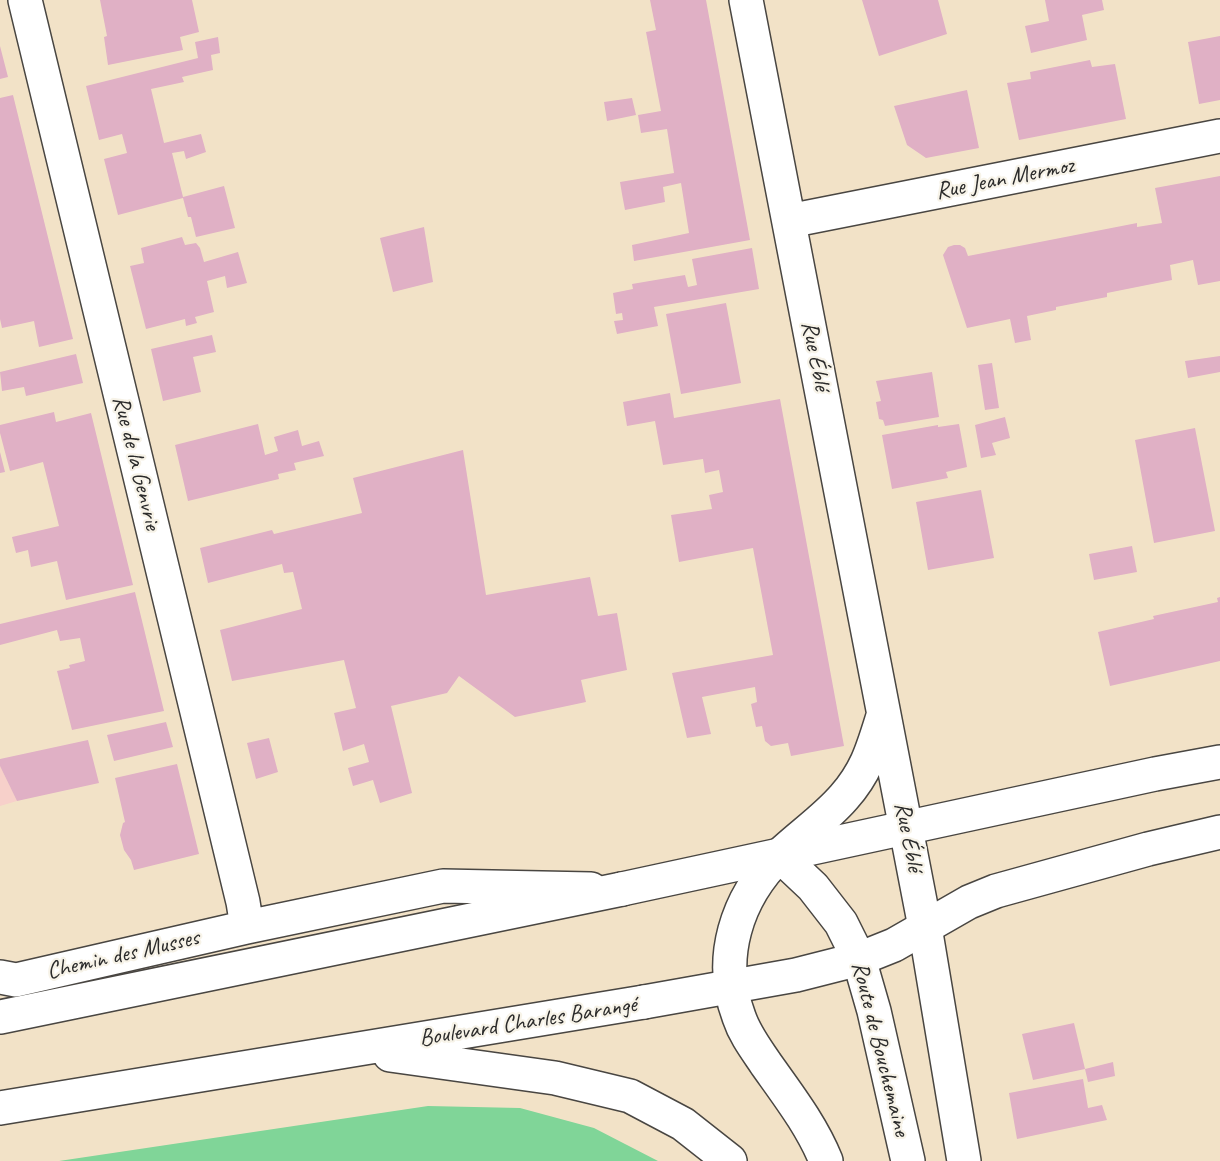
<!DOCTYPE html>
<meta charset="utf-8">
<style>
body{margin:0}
canvas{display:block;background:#f2e2c7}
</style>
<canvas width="1220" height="1161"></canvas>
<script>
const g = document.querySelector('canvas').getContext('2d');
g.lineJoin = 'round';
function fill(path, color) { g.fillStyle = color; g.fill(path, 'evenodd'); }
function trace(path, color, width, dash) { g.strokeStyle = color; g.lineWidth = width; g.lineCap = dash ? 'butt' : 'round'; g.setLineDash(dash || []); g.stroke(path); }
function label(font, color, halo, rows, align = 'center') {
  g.font = font + ' Caveat,sans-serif'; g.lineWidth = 4.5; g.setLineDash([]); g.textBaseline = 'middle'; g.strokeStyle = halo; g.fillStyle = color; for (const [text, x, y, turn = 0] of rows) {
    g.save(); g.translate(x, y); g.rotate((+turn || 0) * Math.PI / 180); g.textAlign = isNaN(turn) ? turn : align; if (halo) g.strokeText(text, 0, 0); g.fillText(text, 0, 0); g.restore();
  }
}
fill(new Path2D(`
 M0 766 17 801 0 806Z`), '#f7d0ca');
fill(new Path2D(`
 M428 1106 520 1108 594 1128 658 1161H59Z`), '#80d598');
fill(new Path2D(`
 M100 0H192L199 32 180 37 183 50 108 65 104 37 107 36Z
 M650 0H706L750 240 634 261 632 245 689 233 681 183 663 187 665 202 625 210 622 194 620 182 674 173 667 129 641 133 638 115 661 111 646 32 656 30Z
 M862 0H938L947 34 879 56Z
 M1045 0H1102L1104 10 1082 15 1087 40 1031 53 1025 26 1049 21Z
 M1220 36V100L1199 104 1188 42Z
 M218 37 220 53 211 55 213 70 182 77 184 82 151 89 164 143 201 134 206 152 186 159 184 151 172 153 183 197 224 186 235 228 196 237 191 217H188L183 198 118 215 104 159 127 153 122 134 99 140 86 86 198 58 195 42Z
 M0 46 8 77 0 79Z
 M1090 60 1092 67 1115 64 1126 119 1019 140 1007 83 1031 79 1030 72Z
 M967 90 979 148 926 158 907 145 894 106Z
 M13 95 73 339 39 347 34 321 2 328 0 319V98Z
 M632 98 636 115 607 121 604 102Z
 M1220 176V281L1198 285 1193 260 1170 265 1172 280 1107 293V297L1056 307V310L1027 316 1031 340 1015 343 1010 319 967 328 943 255 948 247 954 245H960L965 248 968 256 1137 223V227L1162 223 1155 188Z
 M424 227 433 282 393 292 380 238Z
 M182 237 185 245 196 243 200 248 204 262 238 252 247 283 227 288 225 276 207 281 214 312 195 317 197 323 186 326 185 319 146 329 130 266 144 263 141 248Z
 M752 248 759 289 654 307 658 326 617 334 614 321 623 320 622 313 616 314 613 293 633 289 632 284 685 275 688 287 697 285 692 259Z
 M726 303 741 383 681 394 666 314Z
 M212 335 216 352 193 357 201 392 163 401 151 349Z
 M76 354 83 383 26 396 24 387 2 391 0 372Z
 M1220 356V372L1188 378 1185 361Z
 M992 363 999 408 985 410 978 365Z
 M932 372 939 417 885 426 883 420 879 419 876 402 881 401 876 381Z
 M670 393 674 418 780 399 844 746 791 756 788 743 771 746 765 741 762 726 756 727 751 704 757 702 755 687 702 697 711 734 687 738 672 673 773 655 753 548 679 562 671 515 712 509 709 495 723 492 719 470 705 473 703 459 663 465 655 421 627 426 623 402Z
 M54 412 56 422 91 413 133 585 66 600 57 561 31 567 28 550 16 553 12 537 59 526 43 462 10 471 0 433V425Z
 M1005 417 1010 438 992 443 996 455 981 458 975 425Z
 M258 424 265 455 278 451 274 437 298 430 302 446 319 441 324 456 294 463 296 470 278 474 279 479 188 501 175 445Z
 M959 424 967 467 946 472 948 478 892 489 882 435 938 425V427Z
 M1195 428 1215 531 1154 543 1135 440Z
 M463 450 486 595 590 577 598 616 617 613 627 670 581 680 586 702 515 717 459 676 447 693 391 706 412 793 380 803 373 780 353 786 348 768 369 762 364 744 343 751 334 713 356 708 344 660 232 681 220 630 302 609 293 572 284 573 282 564 208 583 200 548 272 530 274 534 362 513 353 478Z
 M0 452 5 472 0 473Z
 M981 490 994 558 928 570 916 502Z
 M1132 546 1137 572 1094 580 1089 554Z
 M135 592 164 711 72 730 57 671 70 668 69 665 85 661 80 638 60 641 57 630 0 645V624Z
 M1220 597V661L1110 686 1098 632 1154 619 1153 616 1218 602 1217 598Z
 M166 722 173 747 114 761 107 735Z
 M269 738 278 772 256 779 247 743Z
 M88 740 99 783 17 801 0 766V759Z
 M177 764 199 854 134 870 131 860 124 850 120 835 123 823 125 822 115 778Z
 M1074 1023 1085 1069 1033 1080 1022 1034Z
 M1113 1062 1115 1076 1088 1082 1085 1069Z
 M1083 1079 1088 1108 1102 1105 1107 1120 1017 1139 1009 1093Z`), '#e0b0c5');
const minor = new Path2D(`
 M25 0 243 902 247 927
 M746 0 925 927 964 1161
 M789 221 1220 136
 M779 855 813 887 841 923 859 959 874 1011 908 1161
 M0 977 16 980 247 927 443 886 591 889
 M826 1161C812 1126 788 1095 766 1064 756 1049 745 1035 739 1017 717 959 736 898 780 855 801 835 825 819 844 797 867 771 873 748 883 716`);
const major = new Path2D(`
 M622 889 1155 774 1220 762
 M644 1002 796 975 859 959 894 945 969 902 996 891 1148 849 1220 832`);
const highway = new Path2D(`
 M0 1017 622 889
 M390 1055 555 1078 630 1096 683 1124 730 1161
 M0 1108 644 1002`);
trace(minor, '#494642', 36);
trace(major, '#494642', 36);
trace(highway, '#494642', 36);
trace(minor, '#fff', 33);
trace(major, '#fff', 33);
trace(highway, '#fff', 33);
label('24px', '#2b2b2b', '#f7f3e8', [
 ["Rue Jean Mermoz",1005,179,-11],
 ["Rue Éblé",815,356,79],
 ["Rue de la Genvrie",136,463,76],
 ["Rue Éblé",908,837,79],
 ["Chemin des Musses",123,955,-13],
 ["Boulevard Charles Barangé",528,1022,-9],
 ["Route de Bouchemaine",880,1049,76]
]);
</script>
